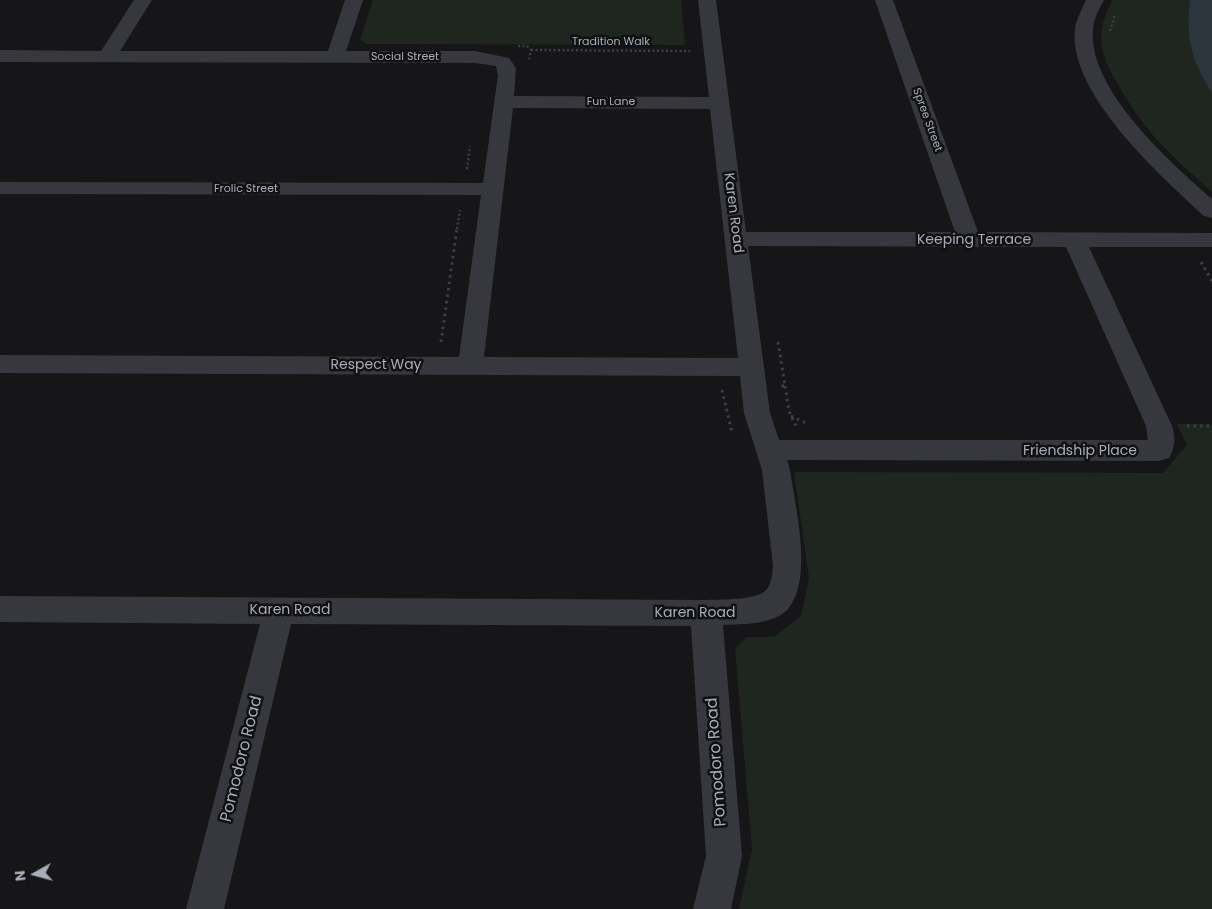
<!DOCTYPE html>
<style>
body{margin:0}
#map{position:relative;width:1212px;height:909px;overflow:hidden;background:#161618;font-family:Poppins,sans-serif}
canvas{display:block}
.north{position:absolute;left:10px;top:849px;width:50px;height:50px;-webkit-text-stroke:4px #111113;paint-order:stroke;rotate:263deg;font-size:14px;font-weight:700;line-height:20px;text-align:center;color:#a8adb8}
.north::after{content:'';display:block;margin:auto;width:18px;height:22px;background:#a8adb8;clip-path:polygon(50% 0,100% 100%,50% 72%,0 100%)}
</style>
<div id="map">
<canvas width="1212" height="909"></canvas>
<div class="north">N</div>
</div>
<script>
const g = document.querySelector('canvas').getContext('2d');
g.lineJoin = 'round';
function fill(path, color) { g.fillStyle = color; g.fill(path, 'evenodd'); }
function trace(path, color, width, dash) { g.strokeStyle = color; g.lineWidth = width; g.lineCap = dash ? 'butt' : 'round'; g.setLineDash(dash || []); g.stroke(path); }
function label(font, color, halo, rows, align = 'center') {
  g.font = font + ' Poppins,sans-serif'; g.lineWidth = 5; g.setLineDash([]); g.textBaseline = 'middle'; g.strokeStyle = halo; g.fillStyle = color; for (const [text, x, y, turn = 0] of rows) {
    g.save(); g.translate(x, y); g.rotate((+turn || 0) * Math.PI / 180); g.textAlign = isNaN(turn) ? turn : align; if (halo) g.strokeText(text, 0, 0); g.fillText(text, 0, 0); g.restore();
  }
}
fill(new Path2D(`
 M373 0H681L685 45 367 44 360 40Z
 M1112 0H1212V192C1172 156 1146 134 1119 86 1109 70 1100 52 1101 33 1102 21 1108 10 1112 0Z
 M1177 424H1212V909H739L752 849 735 649 747 637H774L801 616 809 578 794 472 1163 473 1187 445Z`), '#1e261f');
fill(new Path2D(`
 M1190 0H1212V93C1192 62 1185 37 1190 0Z`), '#2c353c');
trace(new Path2D(`
 M1110 31 1115 15
 M518 46H527L531 50 529 59
 M531 50 690 51
 M467 169 470 146
 M457 229 460 210`), '#3d3f44', 2.5, [2, 2.5]);
trace(new Path2D(`
 M1201 262 1212 281
 M441 342 457 228
 M778 342 785 386H781
 M785 386 789 411 796 426
 M722 390 732 432
 M791 416 806 423
 M1187 426H1212`), '#3d3f44', 3, [2.5, 4]);
fill(new Path2D(`
 M134 0H152L120 51H328L345 0H363L346 51H475L509 58 516 68 514 96 709 97 698 0H716L746 232H955L875 0H893L978 232 1212 233V247H1089L1172 426C1176 439 1175 447 1169 458L1159 461 787 460 790 470C795 507 814 578 788 609 774 625 742 624 723 625L742 856 731 909H693L706 856 691 626 291 624 224 909H186L260 624 0 622V596L706 600C721 599 758 601 767 589 772 582 772 574 773 566L762 470 744 413 740 376 0 373V355L459 357 481 195 0 194V182L483 183 498 75 496 66 475 63 0 62V50L101 51ZM513 108 710 109 738 358 484 357ZM748 246 1066 247 1146 426 1148 440H779L770 413Z
 M1086 0H1104C1099 9 1094 18 1093 29 1087 89 1171 163 1212 199V218L1204 216C1161 176 1067 93 1075 28 1077 18 1082 9 1086 0Z`), '#37383d');
label('11px', '#a8adb8', '#111113', [
 ["Tradition Walk",611,42],
 ["Social Street",405,57],
 ["Fun Lane",611,102],
 ["Spree Street",927,120,70],
 ["Frolic Street",246,189]
]);
label('14px', '#a8adb8', '#111113', [
 ["Karen Road",733,213,83],
 ["Keeping Terrace",974,240],
 ["Respect Way",376,365],
 ["Friendship Place",1080,451],
 ["Karen Road",290,610],
 ["Karen Road",695,613]
]);
label('16px', '#a8adb8', '#111113', [
 ["Pomodoro Road",242,759,-76],
 ["Pomodoro Road",717,762,-94]
]);
</script>
